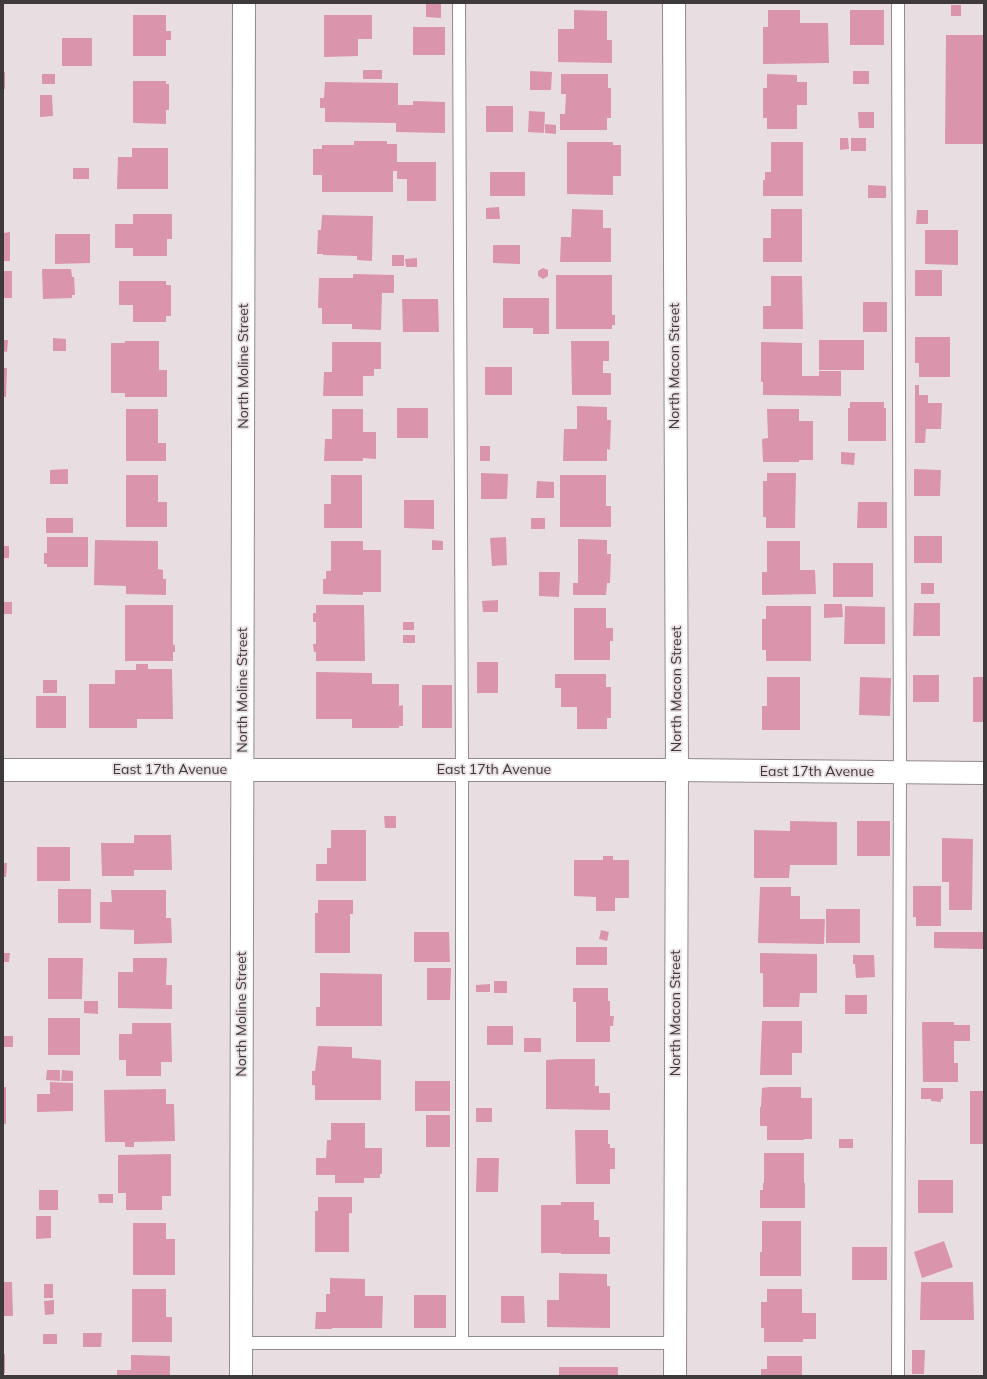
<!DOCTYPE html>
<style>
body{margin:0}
#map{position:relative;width:987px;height:1379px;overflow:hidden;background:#e8dee1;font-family:Mulish,sans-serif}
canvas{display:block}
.frame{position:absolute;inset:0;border:4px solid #3e3a3b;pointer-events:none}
</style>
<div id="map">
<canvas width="987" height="1379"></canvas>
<div class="frame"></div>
</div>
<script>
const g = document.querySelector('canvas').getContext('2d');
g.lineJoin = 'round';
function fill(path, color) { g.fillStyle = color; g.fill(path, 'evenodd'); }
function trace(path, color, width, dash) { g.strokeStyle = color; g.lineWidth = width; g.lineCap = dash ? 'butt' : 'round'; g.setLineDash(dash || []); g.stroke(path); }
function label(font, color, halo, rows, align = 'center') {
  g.font = font + ' Mulish,sans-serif'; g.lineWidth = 3.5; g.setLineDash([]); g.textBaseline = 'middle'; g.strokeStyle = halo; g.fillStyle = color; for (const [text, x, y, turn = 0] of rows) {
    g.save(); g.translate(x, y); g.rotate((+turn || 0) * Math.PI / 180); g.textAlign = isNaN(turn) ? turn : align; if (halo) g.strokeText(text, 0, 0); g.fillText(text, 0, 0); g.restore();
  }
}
fill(new Path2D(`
 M426 3H441V18L426 17Z
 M951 5H961V16H951Z
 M574 10 607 11V40H612V63L558 62V29H574Z
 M768 10H800V23H828L829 63 763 64V27H768Z
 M850 10H884V45H850Z
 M133 15H166V31H171V40H166V56H133Z
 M324 15H372V39H358V56L324 57Z
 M413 27H445V55H413Z
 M946 35H984V144H945Z
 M62 38H92V66H62Z
 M363 70H382V79H363Z
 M530 71 552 72 551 90H530Z
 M853 71H869V84H853Z
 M3 72H5V89H3Z
 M42 74H55V84H42Z
 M561 74H608V88H611V118H607V130H560V114H565L566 94H561Z
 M767 74 797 75V82H807V105H797V129H767V118H763V88H767Z
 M133 81H166V84H169V110H166V124L133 123Z
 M325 82 398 83V105H413V101L445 102V133L396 132V123L325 122V108H320V98H324Z
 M40 95H52L53 116 40 117Z
 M486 106H513V132H486Z
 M529 111 545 112 544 133 528 132Z
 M858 112H874V128H859Z
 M545 124 556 125V134L545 133Z
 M840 138H848L849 149 840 150Z
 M851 138H866V151H851Z
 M354 141H387V144H397V162H436V201H407V179H397V171H393V192H322V175H313V149H322V145H354Z
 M567 142H613V145H621V176H613V195L567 194Z
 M771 142H803V196H763V180H765V172H771Z
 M132 148H168V189H117L118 157H132Z
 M73 168H89V179H73Z
 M490 172H525V196H490Z
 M868 185 886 186V198H868Z
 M499 207 500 219H486V208Z
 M572 209 603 210V228H611V262H560L561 237H571Z
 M771 209H802V262H763V238H771Z
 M917 210H928V224H916Z
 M133 214H172V239H167V256H133V248H115V224H133Z
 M322 215 373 216 372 261 357 260V256L323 255V254H317L318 230H321Z
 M925 230H958V265L925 264Z
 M10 232V261H3V233Z
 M55 234H90V263L55 264Z
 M493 245H520V264L493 263Z
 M392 255H404V266H392Z
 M417 258V267H406L405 259Z
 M543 268 548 270V276L543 279 538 276V271Z
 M42 269H71L72 277H74L75 295H72V298L43 299Z
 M915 270H942V296H915Z
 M3 271H12V298H3Z
 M353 274 394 275V293H382L381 330 352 329V324H322V308H318L319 278H353Z
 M556 275H612V315H615V325H612V329H556Z
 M771 276H802L803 329H763V306H771Z
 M119 281H166V285H171V316H166V322H133V305H119Z
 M503 298H549V334H533V328H503Z
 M402 299H438L439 332H403Z
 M863 302H887V332H863Z
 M915 337H950V377H919V363H915Z
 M53 338 66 339V351H53Z
 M3 340H8L7 352 3 351Z
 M819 340H864V370H819Z
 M125 341H159V370H167V397H125V393H111V343H125Z
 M571 341H609V361H603V373H611V395H572Z
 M332 342H381V369H374V376H363V396H323L324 372H332Z
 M761 342 802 343V376H819V371H841V396L763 395V382H761Z
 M485 367H512V395H485Z
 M3 368H7L6 397H3Z
 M915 385H919V395H928V403H942L941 429H926L925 443H915Z
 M850 402H884V408H886V441H848V408H850Z
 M577 406 607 407V420H611L610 450 607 449V461H563L564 429H577Z
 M397 408H428V438H397Z
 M126 409H158V443H166V461H126Z
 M332 409H363V432H376V459L363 458V461H324L325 439H332Z
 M767 409H799V421H813V460H799V462H763L762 439 768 438Z
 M480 446H490V461H480Z
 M841 452 855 453 854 465 841 464Z
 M68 469V484H50V470Z
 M914 469 941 470 940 496H914Z
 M481 473 508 474 507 499H481Z
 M767 473H796L795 528H766V517H763V481H767Z
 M126 475H158V502H167V527H126Z
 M331 475H362V528H324V504H331Z
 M560 475H606V506H611V527H560Z
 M537 481 554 482V498H536Z
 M404 500H434V529L404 528Z
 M858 502H887V528H857Z
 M46 518H73V533H46Z
 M531 518H545V529H531Z
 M914 536H942V563H914Z
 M47 537H88V567H47V564H44V553H47Z
 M506 537 507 565 492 566 490 538Z
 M578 539 607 540V554H611L610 583H607L606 595H573V583H578Z
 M95 540 158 541V569L163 570V579H166V595L126 594V586L94 585Z
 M432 540 443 541V550H432Z
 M331 541H363V550H381V592H363V595L323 594V579H326V571H331Z
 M767 541H800V570H815L816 594 762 595V572H767Z
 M3 546H9V558H3Z
 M833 563H873V597H833Z
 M539 572H560L559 597 539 596Z
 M921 583H934V594H921Z
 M498 600V612H483L482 601Z
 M3 602H12V614H3Z
 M914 603H940V636H913Z
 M824 604H842L843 617 824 618Z
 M125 605H173V645H175V652H173V661H125Z
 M316 605H364L365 661H316V652H314L313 644H316V622H313V613H316Z
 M766 606H811V661H766V650H762V619H766Z
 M845 606 885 607V644H844Z
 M574 608H606V628H613V641H610V660H574Z
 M403 622H414V630H403Z
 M403 635H415V643H403Z
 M477 662H498V693H477Z
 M136 664H148V669H172L173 719H137V728H89V684H115V670H136Z
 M316 672 372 673V684H399V706L403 705V726H399V728H352V719H316Z
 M555 674H606V687H611V718H607V729H577V707H561V688H555Z
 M913 675H939V702H913Z
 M767 677H800V730H762V706H767Z
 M860 677 891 678 890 716 859 715Z
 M973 677H984V722H973Z
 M43 680H57V693H43Z
 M422 685H452V728H422Z
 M36 696H66V728H36Z
 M384 816H396V828H385Z
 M790 821 837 822V865H790L789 878H754V830L790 831Z
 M857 821H890V856H857Z
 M331 830H366V881H316V864H327V848H331Z
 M134 835H171L172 870H134V876H102L101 843H134Z
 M942 838 973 839 972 910H949V882H942Z
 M37 847H70V881H37Z
 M603 856H613V860H629V898H615V911H596V897L574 896V860H603Z
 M3 863H7L6 877H3Z
 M913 886H941V926H916V917H913Z
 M760 887H791V896H800V919H825L824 944 758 943Z
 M58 889H91V923H58Z
 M111 890H166V918H171L172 943 134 944V930L100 929V902H112Z
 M318 900H353V914H350V953H315V913H318Z
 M826 909H860V943H826Z
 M601 930 609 932 607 941 599 939Z
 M414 932H449L450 962H414Z
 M934 932H984V949L934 948Z
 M576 947H607V965H576Z
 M3 953H10L9 962H3Z
 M760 953 817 954V993H800L799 1007H763V973H760Z
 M853 955H874L875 977 856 978 855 964H853Z
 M48 958H83L82 999H48Z
 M133 958H167L166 985H172V1009L118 1008V972H133Z
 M427 968H451L450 1000H427Z
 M320 973 382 974V1026H316V1007H320Z
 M494 981H507V993H494Z
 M490 984V992H476V985Z
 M573 988H608V1001H610V1016H614L613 1026H610V1042H576V1002H573Z
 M845 995H867V1014H845Z
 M84 1001H98V1014L84 1013Z
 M48 1018H80V1055H48Z
 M762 1021H802V1053H792V1075H760Z
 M922 1022H954V1025H970V1041H954V1063H958V1082H923Z
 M132 1023H171L172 1062H161V1076H126V1060H119V1034H132Z
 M487 1026H513V1045H487Z
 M3 1036H13V1047H3Z
 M524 1038H541V1052H524Z
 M318 1046 352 1047V1058L381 1060V1100H315V1085H312V1071H315Z
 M560 1059H595V1086H599V1093H610V1110L546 1109V1060Z
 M47 1070H60V1081L46 1080Z
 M62 1070 73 1071V1081H61Z
 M415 1081H450V1111H415Z
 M50 1082 73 1083V1111L37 1112V1094H50Z
 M3 1087H6V1124H3Z
 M769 1087H801V1098H812V1139H804V1140H767V1126H760V1107H761L762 1088Z
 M921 1088H943V1099H941V1102L931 1101V1099H921Z
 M166 1089V1104H174L175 1141 134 1142V1147H125V1142H105L104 1090Z
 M970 1091H984V1144H970Z
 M476 1108H492V1122H476Z
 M426 1115H450V1147H426Z
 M331 1123H365V1148H382V1174H380V1178H364V1183H335V1175H316V1158H326L327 1140H331Z
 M575 1130H608V1144H610V1148H615V1169H610V1184H576Z
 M839 1139H853V1148H839Z
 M764 1153H804V1183H805V1208H760V1190H763V1183H764Z
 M171 1154V1196H162V1210H126V1193H118V1155Z
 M477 1158H499L498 1192H476Z
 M918 1180H953V1213H918Z
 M39 1190H58V1210H39Z
 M98 1194H113V1203H99Z
 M318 1197H352V1213H349V1252H315V1211H318Z
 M561 1202H594V1220H599V1237H610V1254H561V1253H541V1205H561Z
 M36 1216H51V1238L36 1239Z
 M762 1221H801V1276H760V1252H762Z
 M133 1223H166V1239H175V1275H133Z
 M944 1241 953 1267 922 1278 914 1252Z
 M852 1247H887V1280H852Z
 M559 1273 607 1274V1286H610V1328L547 1327V1300H559Z
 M330 1278 365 1279V1296H383L382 1328H332V1329H315L316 1312H326V1294H330Z
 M3 1282H12L13 1316H3Z
 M921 1282H973L974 1320H920Z
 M44 1284H53V1298H44Z
 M132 1289H166V1317H172V1342H132Z
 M767 1289H802V1313H816V1339H803V1342H764V1328H761V1302H767Z
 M414 1295H446V1328H414Z
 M501 1296H524L525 1323H501Z
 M54 1300V1314L45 1315 44 1301Z
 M83 1333H102L101 1347H83Z
 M43 1334H57V1344H43Z
 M912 1350H925L924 1374H912Z
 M3 1354H5V1373H3Z
 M131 1355 170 1356V1376H117V1370H131Z
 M767 1356H802V1376H761V1369H767Z
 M559 1367H618V1376H559Z`), '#da94ac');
const service = new Path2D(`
 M459 3 462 770V1343
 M898 3 900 772 898 1376
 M241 1343H675`);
const minor = new Path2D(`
 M674 3 677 770 675 1376`);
const tertiary = new Path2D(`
 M3 770H677L984 773
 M241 1376 244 3`);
trace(service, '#938a8d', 14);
trace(minor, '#938a8d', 24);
trace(tertiary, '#938a8d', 24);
trace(service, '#fff', 12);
trace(minor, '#fff', 22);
trace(tertiary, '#fff', 22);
label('14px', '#3e3a3b', '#e8dee1', [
 ["North Moline Street",244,366,-90],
 ["North Macon Street",675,366,-90],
 ["North Macon Street",677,689,-90],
 ["North Moline Street",243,690,-90],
 ["East 17th Avenue",170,770],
 ["East 17th Avenue",494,770],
 ["East 17th Avenue",817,772],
 ["North Macon Street",676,1013,-90],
 ["North Moline Street",242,1014,-90]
]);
</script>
